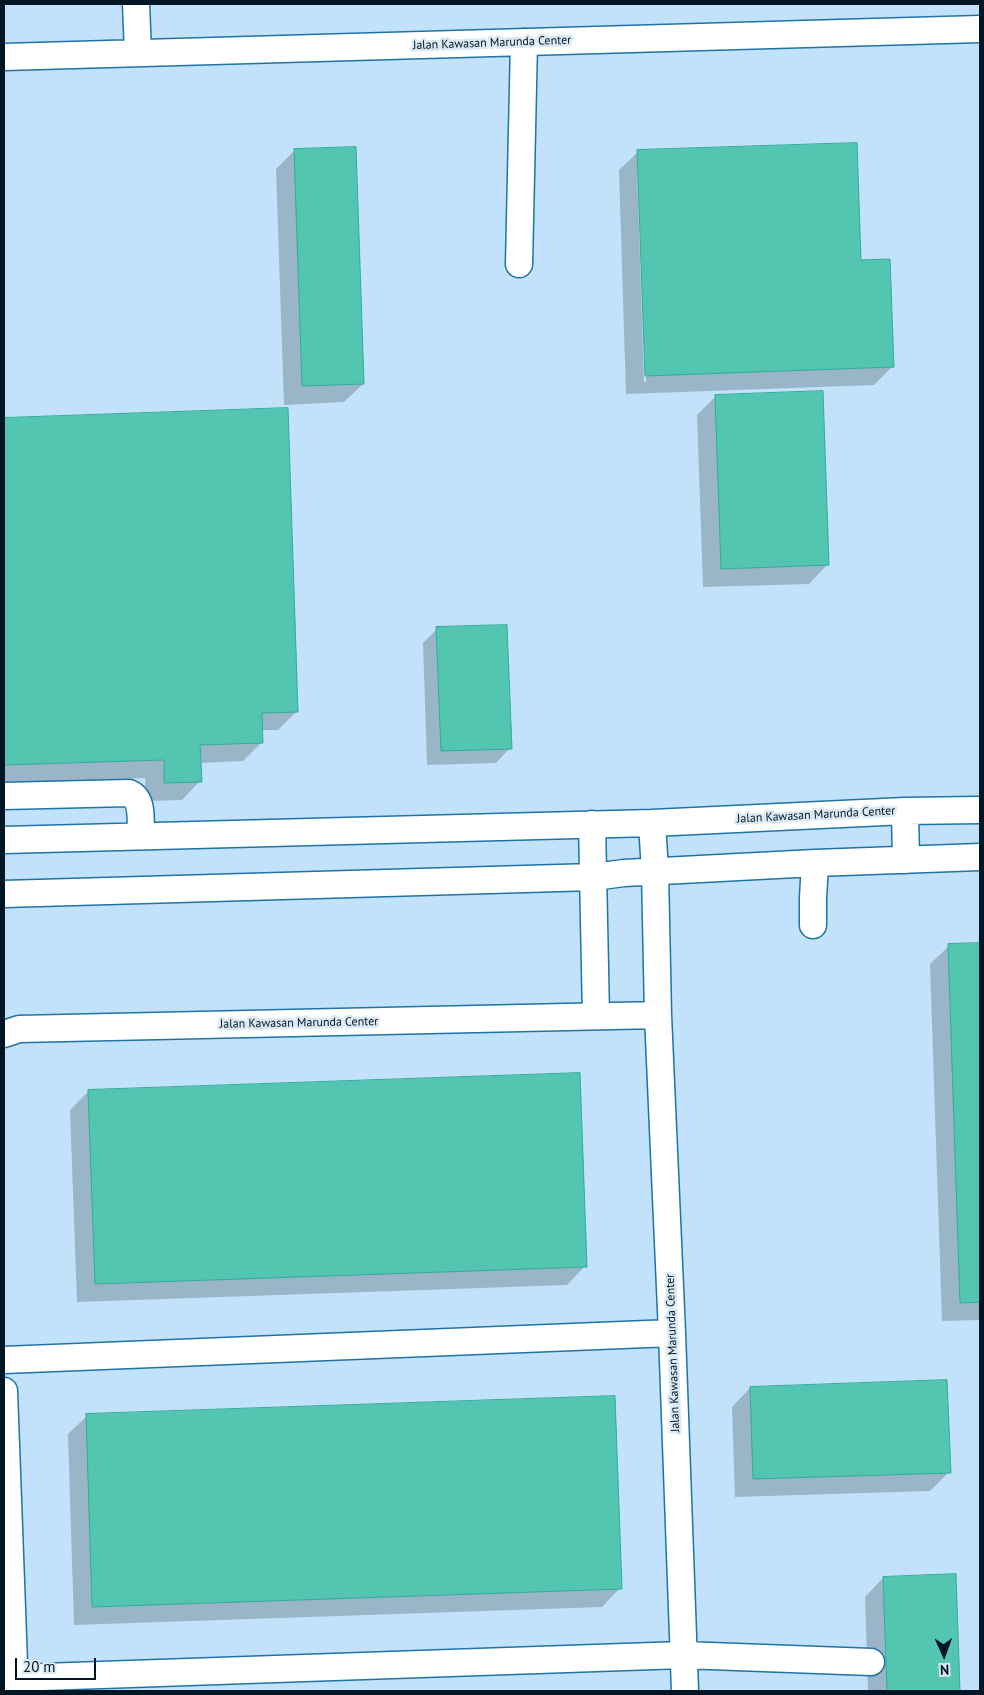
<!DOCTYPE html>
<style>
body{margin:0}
#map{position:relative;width:984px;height:1695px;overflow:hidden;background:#dae9f4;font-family:"PT Sans",sans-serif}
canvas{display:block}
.frame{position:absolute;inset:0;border:5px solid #001625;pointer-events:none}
.north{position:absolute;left:919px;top:1630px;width:50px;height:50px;-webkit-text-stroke:4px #dae9f4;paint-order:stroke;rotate:178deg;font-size:14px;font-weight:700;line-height:20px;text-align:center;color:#001625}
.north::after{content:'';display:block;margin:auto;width:18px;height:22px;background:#001625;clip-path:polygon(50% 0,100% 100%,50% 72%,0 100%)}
.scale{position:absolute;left:15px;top:1658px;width:81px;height:22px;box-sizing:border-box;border:2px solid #001625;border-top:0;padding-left:6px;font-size:15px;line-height:18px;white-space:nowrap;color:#001625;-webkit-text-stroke:4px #dae9f4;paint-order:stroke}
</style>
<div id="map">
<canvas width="984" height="1695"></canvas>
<div class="frame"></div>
<div class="north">N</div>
<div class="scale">20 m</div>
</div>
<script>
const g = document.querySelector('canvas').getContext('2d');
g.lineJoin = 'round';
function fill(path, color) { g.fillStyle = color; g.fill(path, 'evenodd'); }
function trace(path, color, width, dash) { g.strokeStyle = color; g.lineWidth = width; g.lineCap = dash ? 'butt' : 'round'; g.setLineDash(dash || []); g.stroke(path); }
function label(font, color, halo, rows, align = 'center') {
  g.font = font + ' "PT Sans",sans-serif'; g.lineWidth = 5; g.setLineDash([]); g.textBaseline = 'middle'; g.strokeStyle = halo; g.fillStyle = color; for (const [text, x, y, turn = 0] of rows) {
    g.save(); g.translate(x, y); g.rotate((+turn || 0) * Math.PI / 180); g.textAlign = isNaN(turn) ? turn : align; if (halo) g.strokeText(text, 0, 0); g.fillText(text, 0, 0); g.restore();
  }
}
fill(new Path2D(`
 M4 4H980V1691H4Z`), '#c1e2fa');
fill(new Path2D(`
 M295 150 363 384 344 402 284 405 276 169Z
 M638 152 859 262 893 366 874 385 626 394 619 170ZM637 168H639L646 382H644Z
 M716 396 827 565 809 584 703 587 697 415Z
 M287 409 297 711 278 730H261V743L243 761 200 763V781L182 800 146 801 145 778 4 783V419Z
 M437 629 510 748 496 763 427 765 423 643Z
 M980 945V1320L942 1321 930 964 949 946Z
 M89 1091 585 1266 567 1285 77 1302 70 1110Z
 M750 1388 949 1472 930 1491 735 1497 732 1407Z
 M87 1416 620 1588 602 1607 74 1625 68 1434Z
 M955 1576 959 1691H868L865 1597 883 1578Z`), '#0003');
const building = new Path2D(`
 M857 143 861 260 890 259 894 367 645 376 637 150Z
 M356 147 364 384 302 386 294 149Z
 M823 391 829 565 721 569 715 395Z
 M288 408 298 712 262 713 263 743 200 745 202 782 164 783V760L4 765V418Z
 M507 625 512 749 441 751 436 627Z
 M980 943V1302L960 1303 948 944Z
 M580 1073 587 1267 95 1284 88 1090Z
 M947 1380 951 1473 753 1479 750 1387Z
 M615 1396 622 1589 92 1607 86 1414Z
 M956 1574 960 1691H887L883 1577Z`);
fill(building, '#52c6b1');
trace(building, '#33ac98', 1);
const minor = new Path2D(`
 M136 4 138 53
 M4 57 980 29
 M519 264 524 42
 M4 796 129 793C144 799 140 821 141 835
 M905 811 906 860
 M652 823 655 871 658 1015
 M592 824 596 1016
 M4 840 652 823 905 811 980 810
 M4 894 594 877 624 873 815 863 980 857
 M813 925V898L815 863
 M4 1034 19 1029 658 1015 672 1333 685 1691
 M4 1360 672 1333
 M4 1391 15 1691
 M14 1678 683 1655 871 1662`);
trace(minor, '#1d74a5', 29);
trace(minor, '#fff', 26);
label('12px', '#001625', '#dae9f4', [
 ["Jalan Kawasan Marunda Center",492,43,-2],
 ["Jalan Kawasan Marunda Center",816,815,-3],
 ["Jalan Kawasan Marunda Center",299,1023,-1],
 ["Jalan Kawasan Marunda Center",673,1353,-92]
]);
</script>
